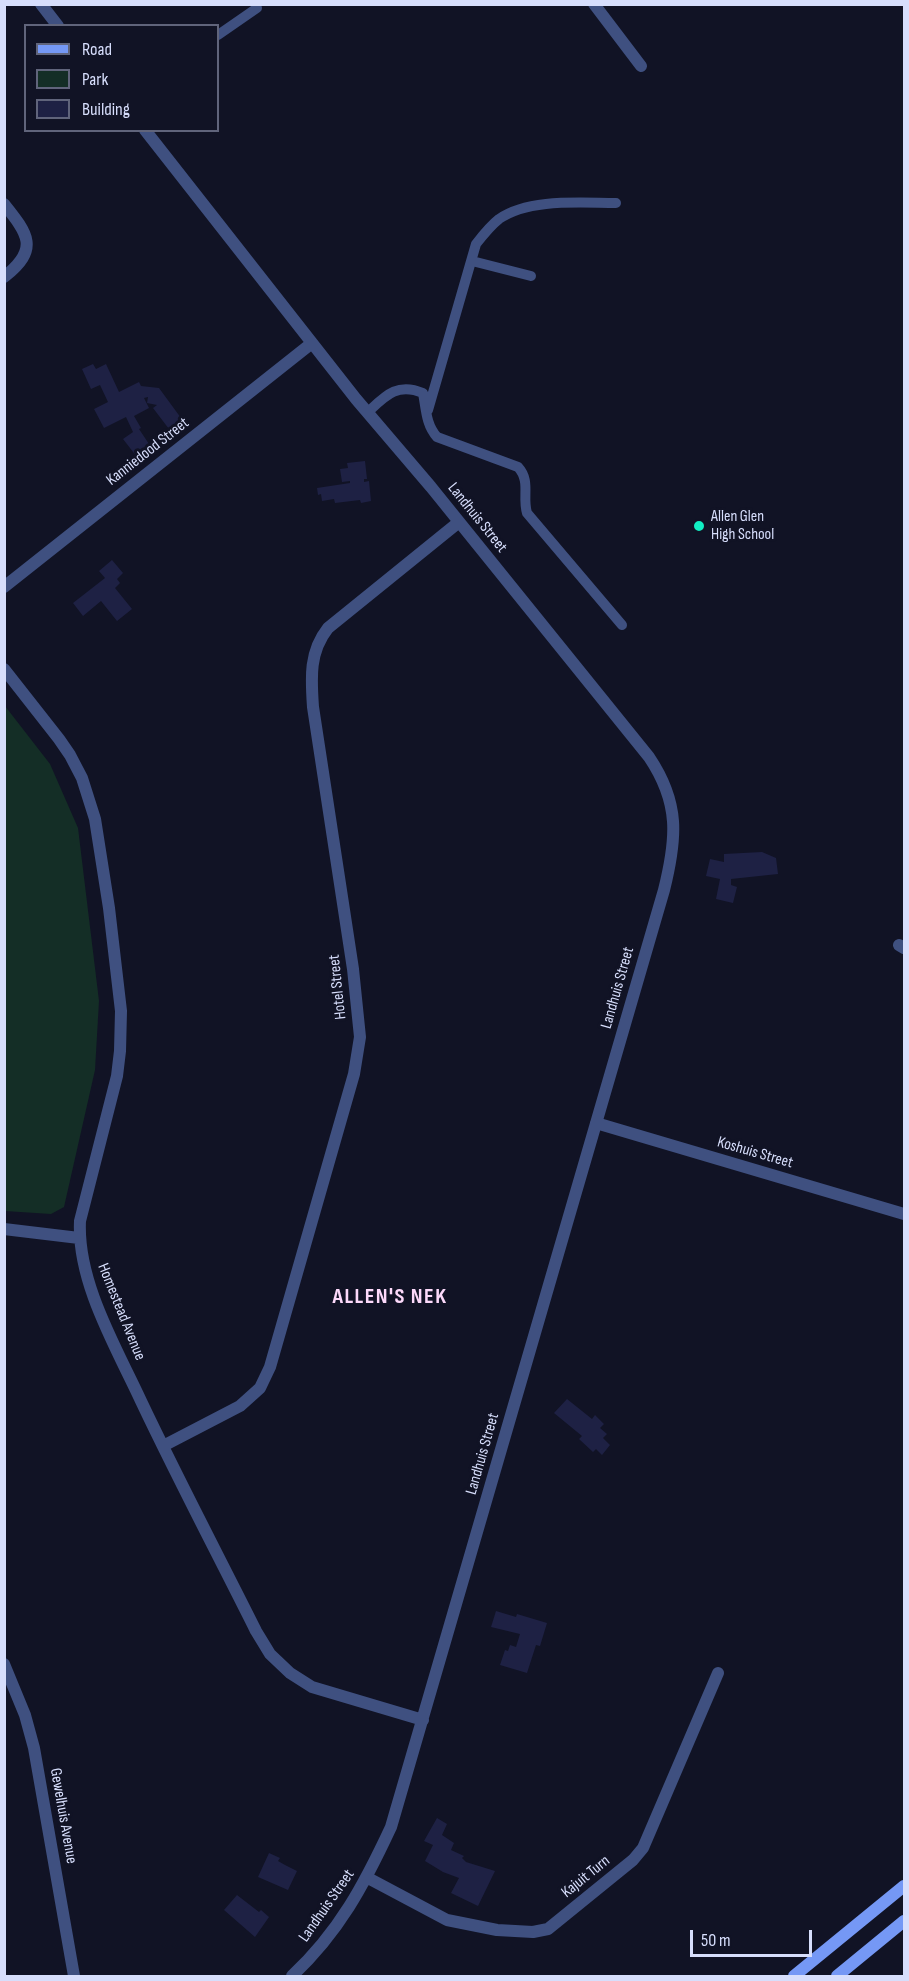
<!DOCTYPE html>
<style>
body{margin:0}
#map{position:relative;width:909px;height:1981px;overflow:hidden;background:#111325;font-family:"Sofia Sans Condensed",sans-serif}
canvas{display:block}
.frame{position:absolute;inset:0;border:6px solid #d7defc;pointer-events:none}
.legend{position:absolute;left:24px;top:24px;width:195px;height:108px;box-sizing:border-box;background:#111325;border:2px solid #60647b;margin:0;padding:8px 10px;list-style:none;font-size:18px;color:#d7defc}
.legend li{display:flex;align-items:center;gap:12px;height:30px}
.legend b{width:30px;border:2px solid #60647b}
.scale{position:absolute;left:690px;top:1930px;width:122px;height:27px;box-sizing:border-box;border:3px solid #d7defc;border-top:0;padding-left:8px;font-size:18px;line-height:21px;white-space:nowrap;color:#d7defc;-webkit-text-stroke:4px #111325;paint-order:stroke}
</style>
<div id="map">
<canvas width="909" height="1981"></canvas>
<div class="frame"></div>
<ul class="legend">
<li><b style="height:8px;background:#7598f5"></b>Road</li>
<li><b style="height:16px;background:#142e26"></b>Park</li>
<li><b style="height:16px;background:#1e2144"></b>Building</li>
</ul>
<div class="scale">50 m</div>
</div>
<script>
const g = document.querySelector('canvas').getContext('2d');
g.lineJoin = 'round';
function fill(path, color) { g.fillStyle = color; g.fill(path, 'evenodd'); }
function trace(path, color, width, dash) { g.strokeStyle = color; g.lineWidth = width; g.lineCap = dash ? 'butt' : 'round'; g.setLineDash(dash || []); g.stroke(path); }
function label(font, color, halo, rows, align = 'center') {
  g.font = font + ' "Sofia Sans Condensed",sans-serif'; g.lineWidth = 6; g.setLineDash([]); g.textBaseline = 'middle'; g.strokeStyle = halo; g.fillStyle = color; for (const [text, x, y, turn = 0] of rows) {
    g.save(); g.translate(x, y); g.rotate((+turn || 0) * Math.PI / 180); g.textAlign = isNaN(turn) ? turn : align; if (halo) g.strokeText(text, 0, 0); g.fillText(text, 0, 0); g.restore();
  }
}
fill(new Path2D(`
 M5 706 50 764 78 828 99 1001 95 1070 64 1207 51 1214 5 1211Z`), '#142e26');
fill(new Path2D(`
 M93 364 96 369 106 364 119 392 139 382 141 386 159 388 181 418 169 429 153 408 157 405 147 403 148 397 144 398 149 408 134 416 141 428 139 429 151 447 137 457 123 439 133 432 126 417 104 428 94 409 108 402 100 385 91 389 82 369Z
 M365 461 367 479H364V482L369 481 371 501 361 503 360 500 335 503 334 499 322 501 321 494 318 495 317 488 350 483V481L342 482 340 469 348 468 347 463Z
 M112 560 123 573 117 579 120 583 115 588 132 609 117 621 101 601 83 616 73 603 105 578 99 571Z
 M762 852 776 858 778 874 731 879V885L737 887 733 903 716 899 720 879 706 876 710 859 724 862V854Z
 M567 1399 592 1419 595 1415 604 1424 600 1428 607 1434 603 1438 610 1445 602 1455 596 1449 593 1452 579 1439 582 1436 554 1413Z
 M496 1611 516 1617 517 1614 547 1623 540 1646 536 1645 527 1673 500 1665 505 1650 508 1651 510 1645 516 1647 520 1634 491 1627Z
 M437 1818 447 1824 442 1835 454 1843 451 1850 464 1856 462 1858 466 1862 495 1871 478 1906 451 1893 459 1878 443 1872 425 1861 433 1845 424 1841Z
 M269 1853 280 1858 278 1861 285 1865 297 1871 288 1890 258 1877Z
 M237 1895 259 1912 261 1910 269 1917 255 1937 224 1910Z`), '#1e2144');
trace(new Path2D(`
 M218 35 257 8
 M472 261 531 276
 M428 410 476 244C483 235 490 226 499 219 529 198 581 203 616 203
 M368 412C385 396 397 382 423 393 426 409 426 425 437 437L518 467C531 481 522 497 527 513L622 625`), '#3f5080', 10);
trace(new Path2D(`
 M41 4 58 26
 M594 4 641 66
 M145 130 356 399 431 487 649 757C680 803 677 838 664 890L391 1827C364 1885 339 1932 292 1976
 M4 204C28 234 40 249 4 277
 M4 587 312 343
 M4 669 59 739 70 755 82 778 95 819 109 908 121 1011 120 1051 117 1076 80 1221C77 1282 116 1347 141 1401 178 1479 218 1555 256 1631L270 1654 290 1673 312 1687 423 1720
 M899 945 904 948
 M596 1123 904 1214
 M4 1229 79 1238
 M163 1446 240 1406 260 1388 270 1367 354 1074 360 1037 353 969 313 707C311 678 309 652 328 628L459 522
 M4 1664 25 1715 34 1748 74 1976
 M368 1878 447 1920 497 1930 533 1932 548 1929 633 1860 643 1848 718 1673`), '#3f5080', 12);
trace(new Path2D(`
 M794 1976 904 1886
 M837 1976 904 1921`), '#7598f5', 12);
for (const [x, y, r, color] of [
 [699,526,6,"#11eec3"]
]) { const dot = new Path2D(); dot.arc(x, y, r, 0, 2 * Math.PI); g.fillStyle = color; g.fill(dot); trace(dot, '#111325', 2); }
label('16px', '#d7defc', '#111325', [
 ["Kanniedood Street",148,452,-38],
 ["Landhuis Street",477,518,51],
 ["Hotel Street",338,987,-96],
 ["Landhuis Street",618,988,-74],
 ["Koshuis Street",755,1153,16],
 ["Homestead Avenue",121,1312,68],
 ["Landhuis Street",483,1454,-74],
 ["Gewelhuis Avenue",63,1816,80],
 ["Kajuit Turn",586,1877,-39],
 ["Landhuis Street",327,1906,-55]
]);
label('16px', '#d7defc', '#111325', [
 ["Allen Glen",711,517],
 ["High School",711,535]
], 'left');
g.letterSpacing = '1.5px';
label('bold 22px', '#fcd9fa', '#111325', [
 ["ALLEN'S NEK",390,1297]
]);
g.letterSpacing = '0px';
</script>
